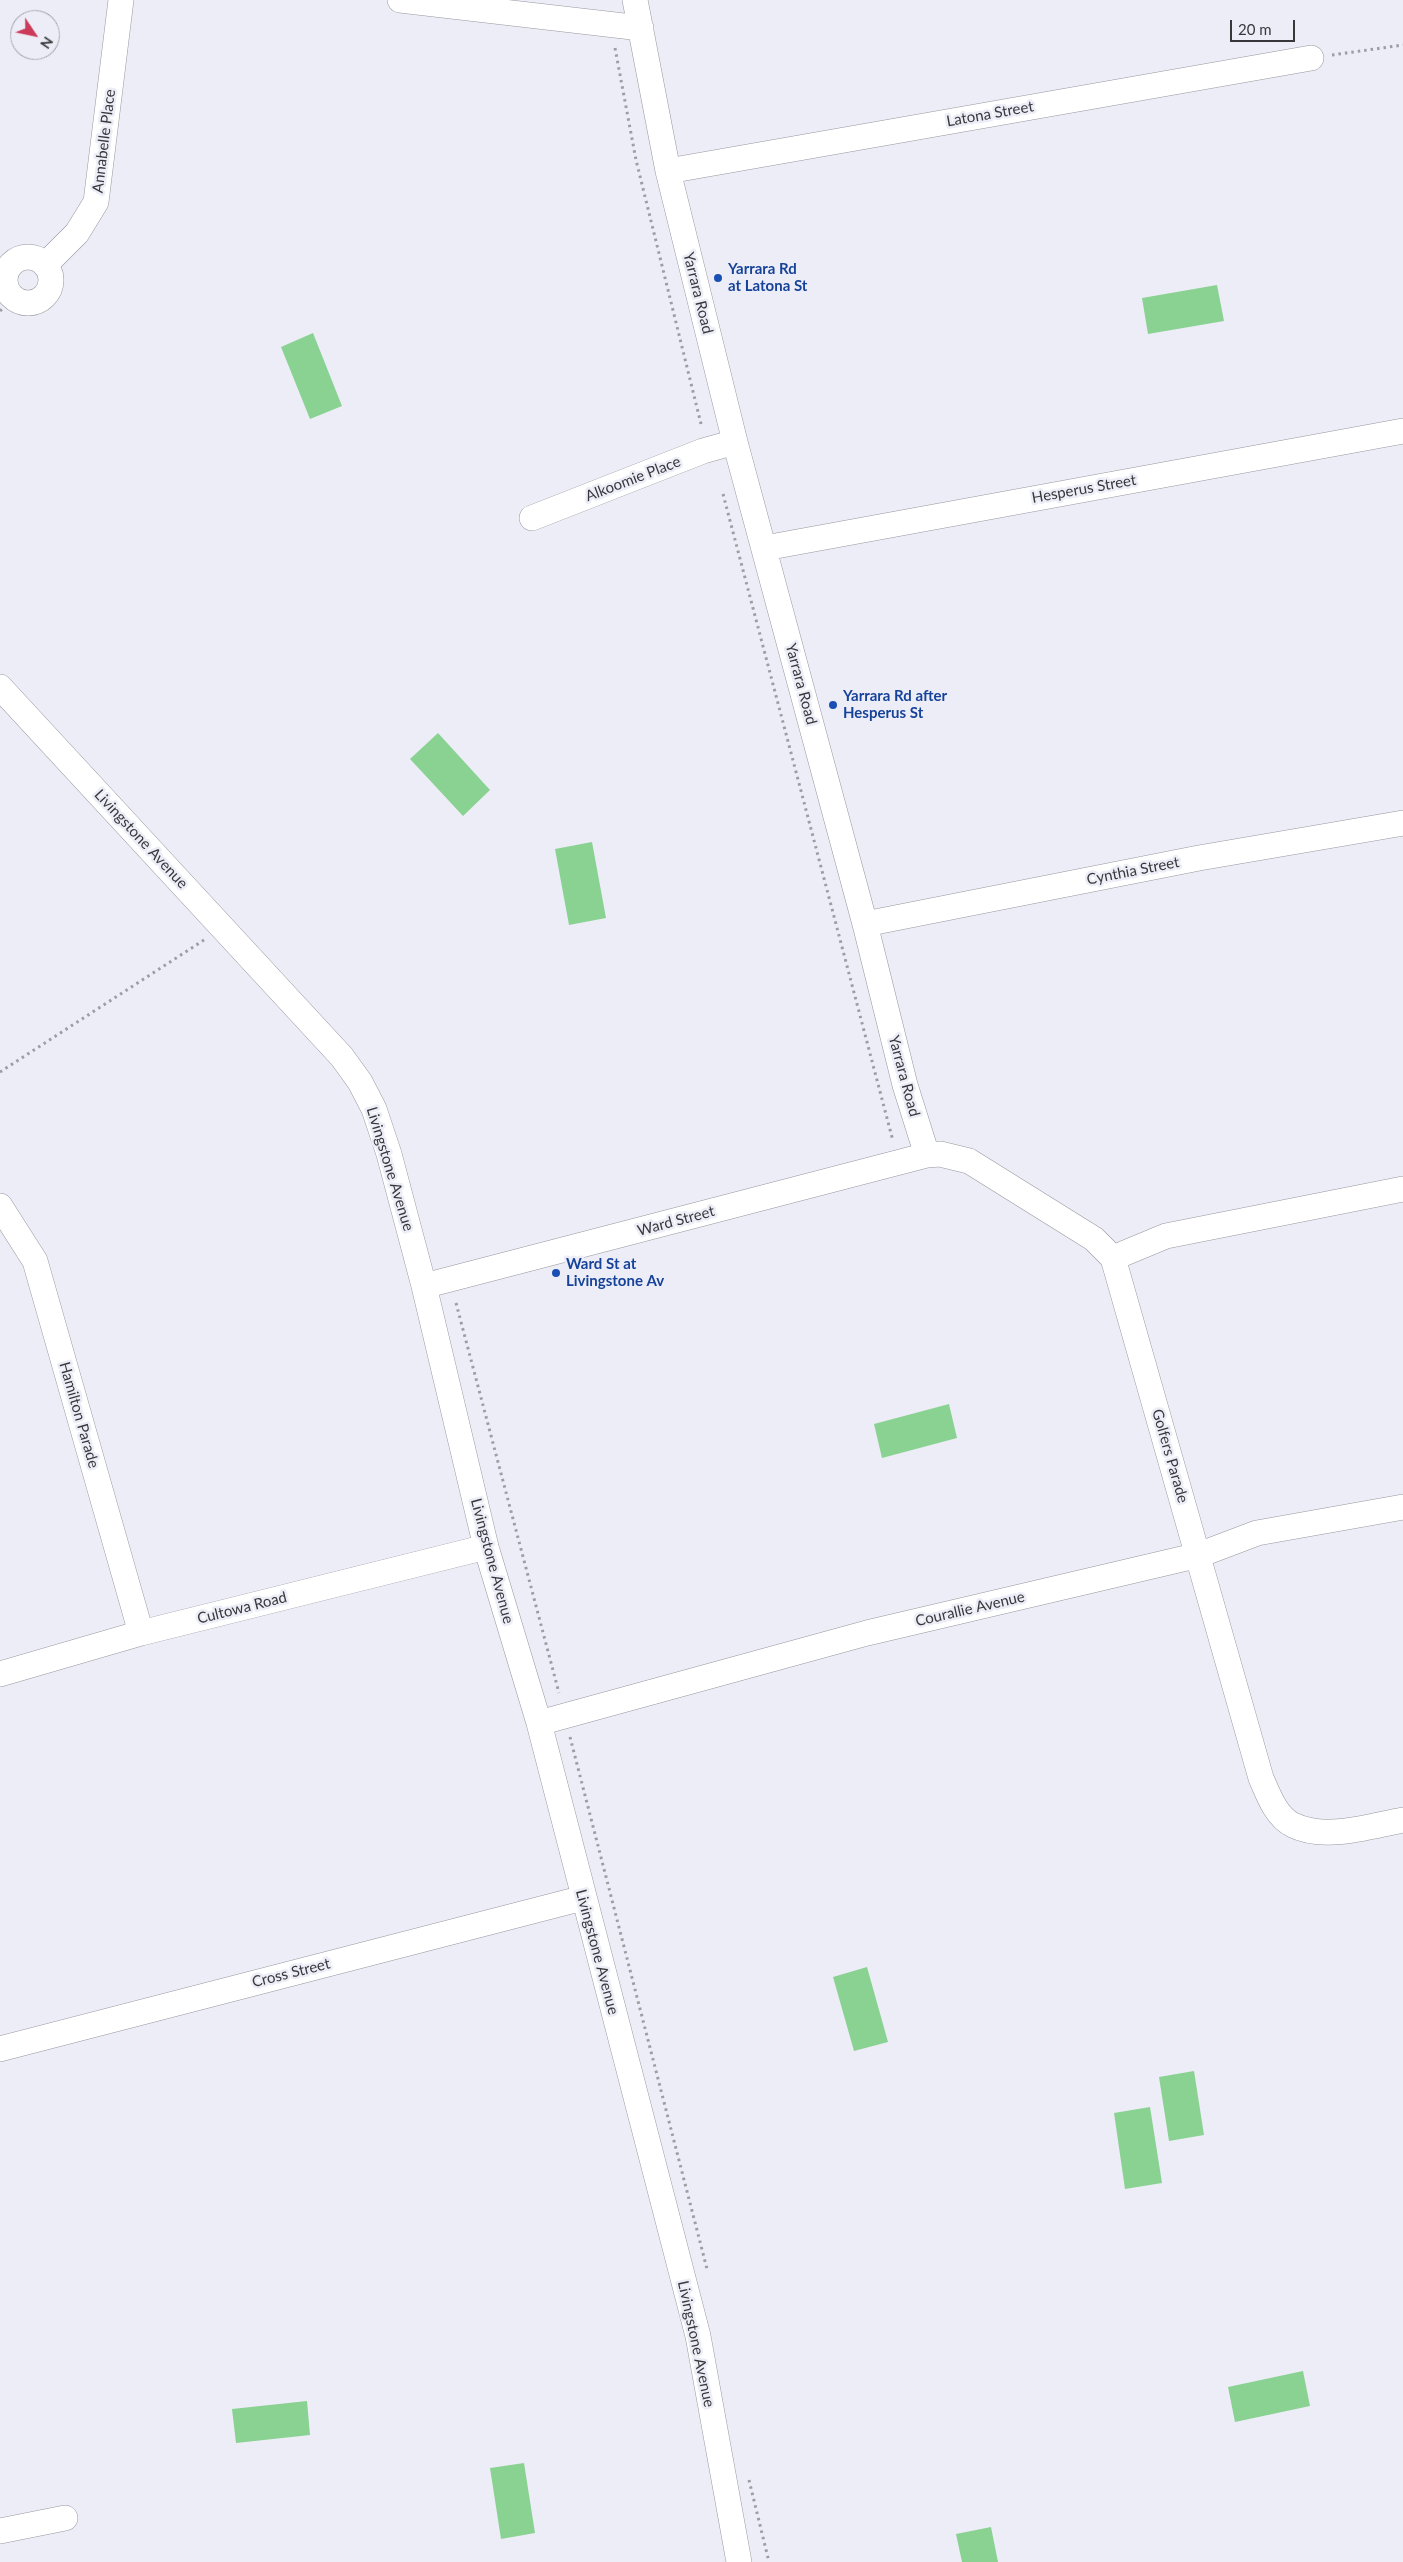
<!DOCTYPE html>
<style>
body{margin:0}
#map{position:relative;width:1403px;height:2562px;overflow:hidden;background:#ededf7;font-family:Lato,sans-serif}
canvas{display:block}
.north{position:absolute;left:10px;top:10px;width:50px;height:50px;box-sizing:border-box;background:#ededf7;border:1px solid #a5a5ac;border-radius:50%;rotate:124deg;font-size:14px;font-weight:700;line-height:20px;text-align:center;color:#38383c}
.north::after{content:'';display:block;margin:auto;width:18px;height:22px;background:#cb3b59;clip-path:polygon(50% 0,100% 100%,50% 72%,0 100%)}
.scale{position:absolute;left:1230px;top:20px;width:65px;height:22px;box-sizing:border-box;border:2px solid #38383c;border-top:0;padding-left:6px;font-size:15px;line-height:18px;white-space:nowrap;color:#38383c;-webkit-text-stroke:4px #ededf7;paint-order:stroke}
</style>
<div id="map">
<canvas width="1403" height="2562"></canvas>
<div class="north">N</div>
<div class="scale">20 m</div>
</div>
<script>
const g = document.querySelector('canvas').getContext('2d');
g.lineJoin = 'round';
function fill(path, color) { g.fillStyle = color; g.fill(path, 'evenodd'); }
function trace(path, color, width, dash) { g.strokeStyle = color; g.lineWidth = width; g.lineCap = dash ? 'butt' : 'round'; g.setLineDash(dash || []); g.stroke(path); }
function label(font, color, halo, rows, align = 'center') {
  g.font = font + ' Lato,sans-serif'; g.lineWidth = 5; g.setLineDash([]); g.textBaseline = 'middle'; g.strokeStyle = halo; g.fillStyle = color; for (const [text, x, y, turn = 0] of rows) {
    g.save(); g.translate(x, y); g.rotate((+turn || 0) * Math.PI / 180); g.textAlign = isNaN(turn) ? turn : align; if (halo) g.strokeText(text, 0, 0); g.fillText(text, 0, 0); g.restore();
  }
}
fill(new Path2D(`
 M1217 285 1224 321 1148 334 1142 298Z
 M313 333 342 406 310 419 281 347Z
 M438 733 490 790 463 816 410 759Z
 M592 842 606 918 569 925 555 849Z
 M949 1404 957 1438 882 1458 874 1424Z
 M867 1967 888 2042 854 2051 833 1977Z
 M1194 2071 1204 2135 1169 2141 1159 2077Z
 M1150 2107 1162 2183 1125 2189 1114 2113Z
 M1303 2371 1310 2406 1235 2422 1228 2387Z
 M307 2401 310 2435 236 2443 232 2409Z
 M524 2463 535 2533 501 2539 490 2468Z
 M991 2527 998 2562H962L956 2534Z`), '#89d292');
const minor = new Path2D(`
 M400 0 641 28
 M635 0 668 171 735 442 865 924 905 1085 927 1155
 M668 171 1311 58
 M5 280a23 23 0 1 1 46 0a23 23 0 1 1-46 0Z
 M45 265 77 233 96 202 121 0
 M532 518 703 451 735 442
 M765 548 1403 431
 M0 687 342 1057 360 1082 374 1109 389 1154 424 1286 486 1547 539 1723 698 2336 739 2562
 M865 924 1199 858 1403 823
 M0 1206 35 1261 141 1633
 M1113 1258 1166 1236 1403 1189
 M424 1286 927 1155 940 1154 969 1161 1094 1239 1113 1258 1261 1778C1268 1794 1276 1817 1293 1825 1325 1841 1370 1826 1403 1820
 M0 1674 141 1633 486 1547
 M539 1723 867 1633 1199 1555 1257 1533 1403 1507
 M0 2049 583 1898
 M0 2531 65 2518`);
trace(minor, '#9797a0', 26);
trace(new Path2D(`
 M615 48 636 160 701 424
 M1332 55 1403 45
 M0 311 13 299
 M723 494 893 1141
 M0 1072 204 940
 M456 1303 559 1693
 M570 1737 707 2269
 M749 2480 769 2562`), '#9d9da5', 3, [2.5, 4]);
trace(minor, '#fff', 25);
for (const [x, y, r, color] of [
 [718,278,5,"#1a4fb4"],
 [833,705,5,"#1a4fb4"],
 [556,1273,5,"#1a4fb4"]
]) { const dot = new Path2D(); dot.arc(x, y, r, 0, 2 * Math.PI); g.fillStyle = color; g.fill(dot); trace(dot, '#ededf7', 2); }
label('15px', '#38383c', '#ededf7', [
 ["Latona Street",990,114,-10],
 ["Annabelle Place",104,141,-83],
 ["Yarrara Road",698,293,76],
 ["Alkoomie Place",633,479,-21],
 ["Hesperus Street",1084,489,-10],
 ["Yarrara Road",801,684,75],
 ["Livingstone Avenue",141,839,47],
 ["Cynthia Street",1133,871,-11],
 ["Yarrara Road",904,1076,75],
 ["Livingstone Avenue",390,1169,73],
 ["Ward Street",676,1221,-15],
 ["Hamilton Parade",79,1415,74],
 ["Golfers Parade",1170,1456,74],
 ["Livingstone Avenue",492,1561,75],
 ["Cultowa Road",242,1608,-14],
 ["Courallie Avenue",970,1609,-13],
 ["Livingstone Avenue",597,1952,75],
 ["Cross Street",291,1973,-14],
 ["Livingstone Avenue",696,2344,78]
]);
label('bold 15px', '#164399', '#ededf7', [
 ["Yarrara Rd",728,269],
 ["at Latona St",728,286],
 ["Yarrara Rd after",843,696],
 ["Hesperus St",843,713],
 ["Ward St at",566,1264],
 ["Livingstone Av",566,1281]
], 'left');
</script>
